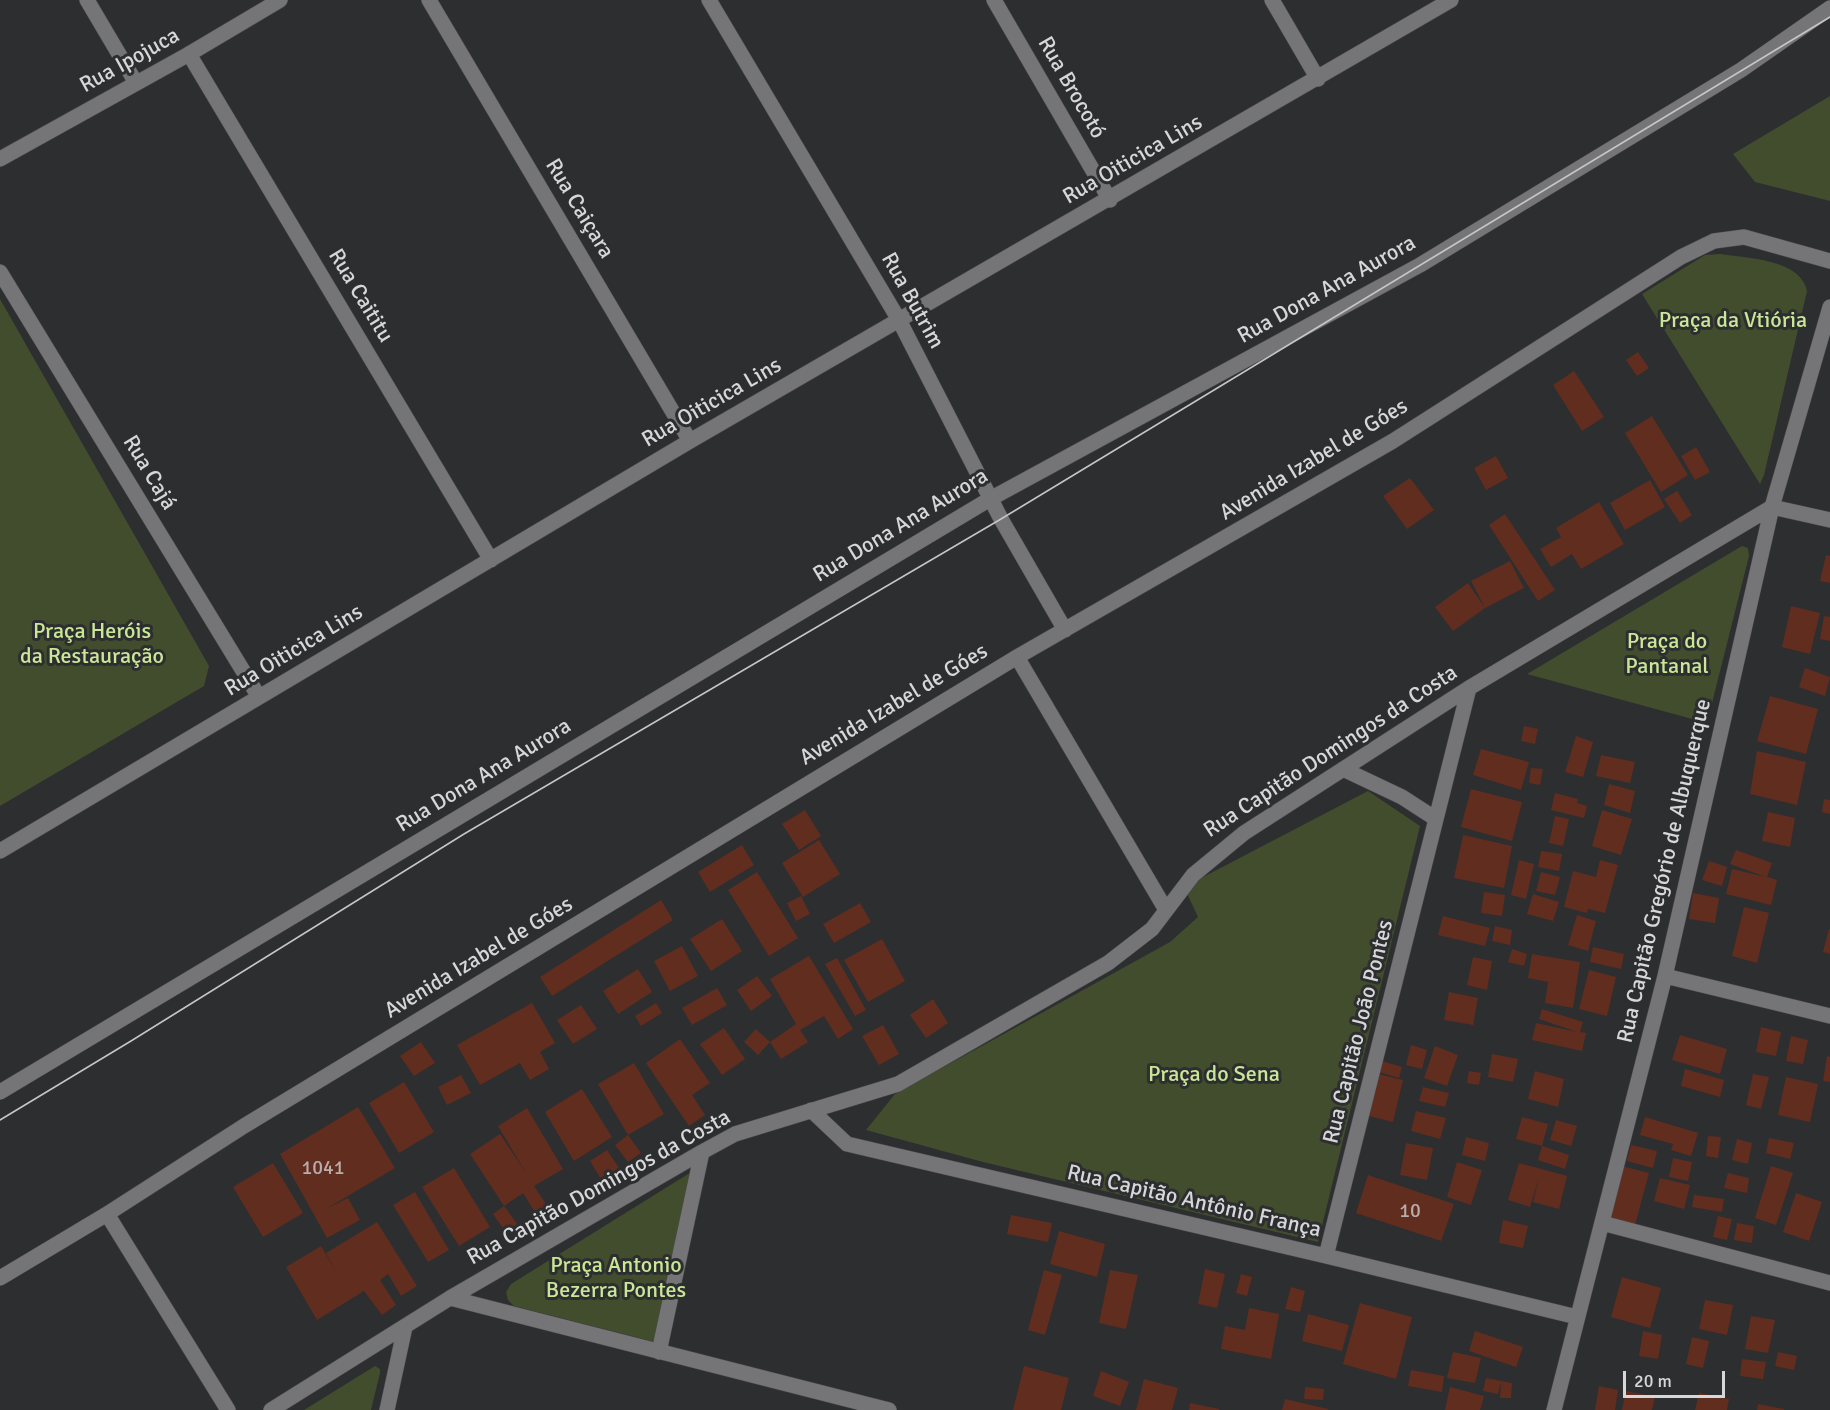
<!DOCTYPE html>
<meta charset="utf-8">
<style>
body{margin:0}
#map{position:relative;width:1830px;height:1410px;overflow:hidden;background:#2d2e30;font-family:Signika,sans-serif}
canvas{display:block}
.scale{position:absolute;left:1623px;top:1371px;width:102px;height:27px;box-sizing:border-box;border:3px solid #d7d7d9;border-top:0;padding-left:8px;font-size:18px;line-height:21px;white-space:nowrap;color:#d7d7d9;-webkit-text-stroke:4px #2d2e30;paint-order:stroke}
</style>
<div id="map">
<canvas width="1830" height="1410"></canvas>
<div class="scale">20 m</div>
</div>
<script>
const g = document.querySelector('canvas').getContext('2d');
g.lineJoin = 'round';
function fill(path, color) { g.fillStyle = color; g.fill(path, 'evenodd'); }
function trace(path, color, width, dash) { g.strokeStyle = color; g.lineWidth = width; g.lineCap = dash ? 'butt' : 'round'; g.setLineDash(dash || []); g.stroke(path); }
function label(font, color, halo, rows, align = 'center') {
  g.font = font + ' Signika,sans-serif'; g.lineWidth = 6; g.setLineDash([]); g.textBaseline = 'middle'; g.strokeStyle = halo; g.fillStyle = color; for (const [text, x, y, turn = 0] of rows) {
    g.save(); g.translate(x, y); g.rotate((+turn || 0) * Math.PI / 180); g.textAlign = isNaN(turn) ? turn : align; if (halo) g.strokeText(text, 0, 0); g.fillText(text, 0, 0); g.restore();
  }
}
fill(new Path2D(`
 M1830 96V201L1755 182 1733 154Z
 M1720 254C1746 258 1801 259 1807 291L1764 475 1760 484 1642 294 1705 255Z
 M0 299 209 666 204 686 0 806Z
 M1742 546 1748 548 1749 556 1707 723 1527 674Z
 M1368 791 1420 826 1318 1242 983 1162 866 1130 895 1094 1170 942 1198 917 1184 887Z
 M693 1171 655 1342 514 1306 508 1300 506 1292 511 1284Z
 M375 1366 380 1369V1373L371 1410H304Z`), '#424d2e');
fill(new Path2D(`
 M1638 352 1649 368 1637 376 1626 360Z
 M1574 371 1604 417 1582 431 1553 385Z
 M1652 416 1688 475 1661 492 1625 433Z
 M1696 447 1710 472 1695 480 1681 456Z
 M1496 456 1508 478 1486 490 1474 468Z
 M1410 478 1434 510 1407 529 1383 496Z
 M1650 480 1665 507 1625 530 1610 503Z
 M1677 491 1692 515 1680 523 1664 499Z
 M1599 502 1624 544 1581 569 1572 554 1551 567 1540 549 1561 537 1556 528Z
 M1505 514 1555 590 1538 601 1489 525Z
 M1826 555 1830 556V583L1820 581Z
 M1510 561 1524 588 1485 608 1453 631 1435 607 1468 583 1485 608 1471 581Z
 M1791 606 1820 613 1810 654 1782 647Z
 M1824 616 1830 617V641L1820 639Z
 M1805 668 1830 677 1825 696 1799 687Z
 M1770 696 1818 709 1806 754 1757 741Z
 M1524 726 1538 729 1535 744 1521 741Z
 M1576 736 1593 742 1583 777 1565 772Z
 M1481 749 1529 762 1521 790 1473 775Z
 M1757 751 1806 762 1797 805 1750 794Z
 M1601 755 1635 762 1630 783 1596 776Z
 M1531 768 1543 769 1540 785 1529 783Z
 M1609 784 1635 791 1630 813 1604 805Z
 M1471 789 1522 802 1512 841 1461 827Z
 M1555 793 1578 799 1577 803 1587 806 1584 818 1551 810Z
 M1824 799 1830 800V814L1822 812Z
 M805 810 821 836 799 850 782 824Z
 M1602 810 1632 819 1621 855 1592 846Z
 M1768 812 1795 818 1790 847 1762 841Z
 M1555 816 1569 819 1563 846 1549 843Z
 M1463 835 1512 846 1504 888 1454 878Z
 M819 840 840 874 803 897 782 863Z
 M742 845 754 865 710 892 698 872Z
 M1736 850 1772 863 1767 877 1777 880 1771 905 1726 894 1732 869 1766 877 1730 864Z
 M1541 851 1562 854 1559 871 1538 867Z
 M1519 860 1534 864 1526 899 1511 895Z
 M1600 860 1618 865 1605 913 1588 909 1587 913 1564 907 1573 871 1596 877Z
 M1709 861 1727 867 1722 886 1702 880Z
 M757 872 798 938 769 956 728 890Z
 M1541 872 1560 877 1555 895 1536 891Z
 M1484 892 1505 895 1502 916 1481 913Z
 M1693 893 1719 898 1715 923 1689 919Z
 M1533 894 1559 902 1553 921 1527 914Z
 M801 896 810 914 796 921 787 903Z
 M661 900 673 920 552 996 540 977Z
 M860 903 871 922 834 943 823 924Z
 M1744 907 1769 913 1757 963 1732 956Z
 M1577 915 1596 921 1588 951 1568 945Z
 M1443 916 1490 928 1485 946 1438 935Z
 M722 919 742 951 711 971 690 939Z
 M1495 926 1512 930 1510 945 1492 941Z
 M1829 929H1830V954L1823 952Z
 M882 939 905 981 868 1002 844 960Z
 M682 946 698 976 670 991 654 961Z
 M1593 947 1624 954 1621 969 1590 962Z
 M1512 949 1527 954 1524 966 1508 962Z
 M1532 954 1580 962 1573 1008 1545 1003 1548 982 1528 978Z
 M809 956 853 1029 838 1039 824 1016 800 1030 808 1042 781 1059 770 1042 796 1024 770 979Z
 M1473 957 1492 961 1487 990 1467 985Z
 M837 958 866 1010 855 1016 825 964Z
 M638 969 652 992 618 1014 603 991Z
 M1589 970 1616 977 1607 1016 1579 1009Z
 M757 976 772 996 751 1011 737 990Z
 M717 988 727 1005 692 1025 682 1008Z
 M1449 992 1478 998 1473 1025 1444 1020Z
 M933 999 948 1023 926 1038 910 1015Z
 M532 1003 555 1043 540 1052 549 1069 530 1080 520 1063 480 1085 457 1045Z
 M656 1003 662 1013 641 1026 635 1016Z
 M581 1005 597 1029 573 1044 557 1020Z
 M1542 1009 1583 1022 1580 1032 1586 1033 1582 1051 1532 1040 1536 1023 1577 1032 1539 1019Z
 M883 1025 899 1054 879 1065 862 1036Z
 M1761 1027 1781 1032 1776 1056 1756 1052Z
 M724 1028 745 1059 722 1075 700 1044Z
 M756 1029 770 1042 758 1055 744 1042Z
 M1680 1035 1727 1049 1720 1074 1672 1060Z
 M1791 1036 1808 1040 1803 1064 1786 1061Z
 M680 1039 710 1083 692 1095 705 1115 689 1126 646 1063Z
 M421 1042 435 1063 414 1076 400 1056Z
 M1411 1045 1427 1050 1422 1069 1406 1065Z
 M1435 1046 1458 1055 1447 1086 1424 1078Z
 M1492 1054 1518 1059 1513 1082 1488 1077Z
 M1827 1056 1830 1057V1082L1823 1081Z
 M1382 1061 1402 1067 1399 1078 1379 1072Z
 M634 1063 664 1114 628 1135 598 1084Z
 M1685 1069 1724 1080 1720 1097 1681 1086Z
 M1469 1071 1481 1073 1479 1085 1467 1083Z
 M1535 1071 1564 1079 1558 1107 1528 1099Z
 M1374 1073 1403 1080 1393 1122 1365 1115Z
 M1753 1074 1769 1077 1761 1109 1746 1105Z
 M461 1075 471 1093 447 1105 438 1087Z
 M1786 1077 1818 1084 1810 1122 1778 1115Z
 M404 1082 434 1132 399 1153 369 1103Z
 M1423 1087 1449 1093 1445 1107 1419 1101Z
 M582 1089 612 1137 574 1161 545 1112Z
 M358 1107 395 1168 326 1209 348 1198 360 1220 327 1238 280 1154Z
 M527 1108 563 1169 534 1186 548 1207 536 1214 523 1193 504 1206 518 1225 507 1234 493 1214 504 1206 470 1154 500 1134 526 1173 498 1126Z
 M1416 1111 1446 1118 1440 1139 1411 1131Z
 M1522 1117 1548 1124 1542 1146 1516 1139Z
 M1645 1117 1698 1133 1691 1156 1671 1150 1673 1144 1640 1135Z
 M1556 1120 1577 1126 1571 1146 1550 1140Z
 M628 1135 641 1153 628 1162 615 1145Z
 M1708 1136 1721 1137 1718 1158 1706 1156Z
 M1466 1137 1489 1143 1485 1161 1462 1155Z
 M1769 1138 1794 1143 1790 1159 1766 1153Z
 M1737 1139 1752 1143 1748 1164 1732 1160Z
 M1406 1143 1433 1148 1427 1180 1400 1175Z
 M1631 1145 1657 1151 1653 1168 1627 1161Z
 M1542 1146 1569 1155 1565 1169 1538 1160Z
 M607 1150 619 1168 601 1179 590 1161Z
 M1673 1158 1692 1162 1688 1181 1669 1177Z
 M1457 1162 1482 1170 1471 1205 1447 1197Z
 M273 1163 303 1213 263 1237 233 1187Z
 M1519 1163 1567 1176 1559 1209 1533 1202 1539 1178 1530 1207 1508 1200Z
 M1622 1166 1649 1173 1635 1225 1607 1217Z
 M1771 1166 1793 1173 1776 1225 1755 1218Z
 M454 1168 490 1227 459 1246 422 1187Z
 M1728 1173 1749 1178 1747 1193 1724 1188Z
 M1368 1175 1454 1204 1441 1241 1356 1213Z
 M1660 1178 1690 1185 1684 1209 1654 1201Z
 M415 1192 449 1250 428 1262 393 1205Z
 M1796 1193 1822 1202 1809 1241 1783 1232Z
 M1694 1195 1724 1199 1722 1212 1692 1207Z
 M1011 1215 1052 1223 1048 1242 1007 1234Z
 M1718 1216 1732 1219 1727 1240 1713 1237Z
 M1503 1220 1528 1226 1523 1248 1499 1243Z
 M377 1222 417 1286 401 1296 388 1274 380 1280 396 1305 382 1315 364 1291 317 1320 286 1267 321 1246 337 1273 326 1253Z
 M1737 1223 1754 1226 1752 1243 1734 1240Z
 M1059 1231 1105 1244 1097 1277 1050 1264Z
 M1205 1269 1225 1274 1217 1308 1198 1304Z
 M1044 1270 1062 1275 1045 1335 1028 1330Z
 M1110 1270 1138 1275 1126 1329 1099 1323Z
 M1241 1274 1252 1277 1247 1296 1236 1293Z
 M1622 1277 1661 1288 1650 1328 1611 1317Z
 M1291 1287 1305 1291 1300 1312 1285 1309Z
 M1705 1300 1733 1305 1727 1335 1699 1329Z
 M1360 1303 1412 1317 1396 1379 1343 1364Z
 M1249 1308 1279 1314 1271 1359 1221 1349 1225 1326 1245 1330Z
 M1308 1314 1349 1325 1342 1351 1302 1341Z
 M1751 1316 1775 1320 1768 1353 1745 1349Z
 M1475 1331 1523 1347 1516 1367 1469 1351Z
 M1643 1331 1662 1335 1658 1359 1639 1356Z
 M1692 1337 1709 1341 1703 1368 1686 1364Z
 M1453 1352 1481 1358 1475 1383 1447 1378Z
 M1778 1352 1797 1356 1794 1370 1775 1366Z
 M1742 1359 1766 1362 1763 1379 1740 1376Z
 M1024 1366 1069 1378 1061 1410H1013Z
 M1411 1370 1444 1376 1442 1392 1408 1386Z
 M1101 1371 1129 1382 1120 1406 1093 1396Z
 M1486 1378 1512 1383 1511 1398H1500L1501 1382 1498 1394 1483 1391Z
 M1144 1379 1178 1388 1172 1410H1136Z
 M1599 1386 1618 1390 1615 1410H1595Z
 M1305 1387 1324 1389 1323 1400 1304 1399Z
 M1450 1387 1484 1396 1480 1410H1445Z
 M1626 1391 1655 1397 1652 1410H1622Z
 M1699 1393 1729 1399 1727 1410H1695Z
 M1285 1399 1328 1409V1410H1282Z
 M1190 1403 1219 1409V1410H1189Z
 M1758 1404 1784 1409V1410H1757Z`), '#612d1f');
const street = new Path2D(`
 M87 0 136 83
 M429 0 690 441
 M709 0 899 320 1001 519 1065 630
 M994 0 1110 200
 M1272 0 1318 79
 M189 54 491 560
 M0 272 259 697
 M1017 657 1166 910
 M1343 769 1402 797 1436 819
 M0 851 690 441 1451 0
 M1665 976 1830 1016
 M0 1092 990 499 1420 265 1741 70 1830 8
 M811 1110 847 1144 1326 1256 1577 1317
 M107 1214 228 1410
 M1602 1223 1830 1283
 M1326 1256 1469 688
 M0 1278 107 1214 244 1126 1017 657 1393 441 1681 257 1714 241 1744 237 1830 261
 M450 1298 889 1410
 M659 1352 702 1152
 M271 1410 450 1298 702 1152 735 1134 898 1084 1108 963 1152 929 1193 875 1244 833 1469 688 1772 507 1830 520
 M387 1410 405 1327
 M1554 1410 1665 976 1772 507 1830 307`);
const secondary = new Path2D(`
 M0 159 189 54 280 0`);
trace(street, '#4c4c4e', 16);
trace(secondary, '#4c4c4e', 16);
trace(street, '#757578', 15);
trace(secondary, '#757578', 15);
trace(new Path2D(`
 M0 1120 131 1041 464 834 1001 519 1830 17`), '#c6c6c8', 1.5);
label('20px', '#baacaa', null, [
 ["1041",323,1169],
 ["10",1410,1212]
]);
label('22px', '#d7d7d9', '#2d2e30', [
 ["Rua Ipojuca",130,61,-29],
 ["Rua Brocotó",1071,88,60],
 ["Rua Oiticica Lins",1133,160,-30],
 ["Rua Caiçara",579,209,59],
 ["Rua Dona Ana Aurora",1327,290,-29],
 ["Rua Caititu",360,296,59],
 ["Rua Butrim",912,301,61],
 ["Rua Oiticica Lins",712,403,-30],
 ["Avenida Izabel de Góes",1314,460,-31],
 ["Rua Cajá",149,473,59],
 ["Rua Dona Ana Aurora",901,526,-31],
 ["Rua Oiticica Lins",294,651,-31],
 ["Avenida Izabel de Góes",894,705,-31],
 ["Rua Capitão Domingos da Costa",1331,752,-33],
 ["Rua Dona Ana Aurora",484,776,-31],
 ["Rua Capitão Gregório de Albuquerque",1665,871,-77],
 ["Avenida Izabel de Góes",479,958,-31],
 ["Rua Capitão João Pontes",1359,1032,-76],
 ["Rua Capitão Domingos da Costa",599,1188,-29],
 ["Rua Capitão Antônio França",1194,1202,13]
]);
label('22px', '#cae796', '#2d2e30', [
 ["Praça da Vtiória",1733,321],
 ["Praça Heróis",92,632],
 ["da Restauração",92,657],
 ["Praça do",1667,642],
 ["Pantanal",1667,667],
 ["Praça do Sena",1214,1075],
 ["Praça Antonio",616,1266],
 ["Bezerra Pontes",616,1291]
]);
</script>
